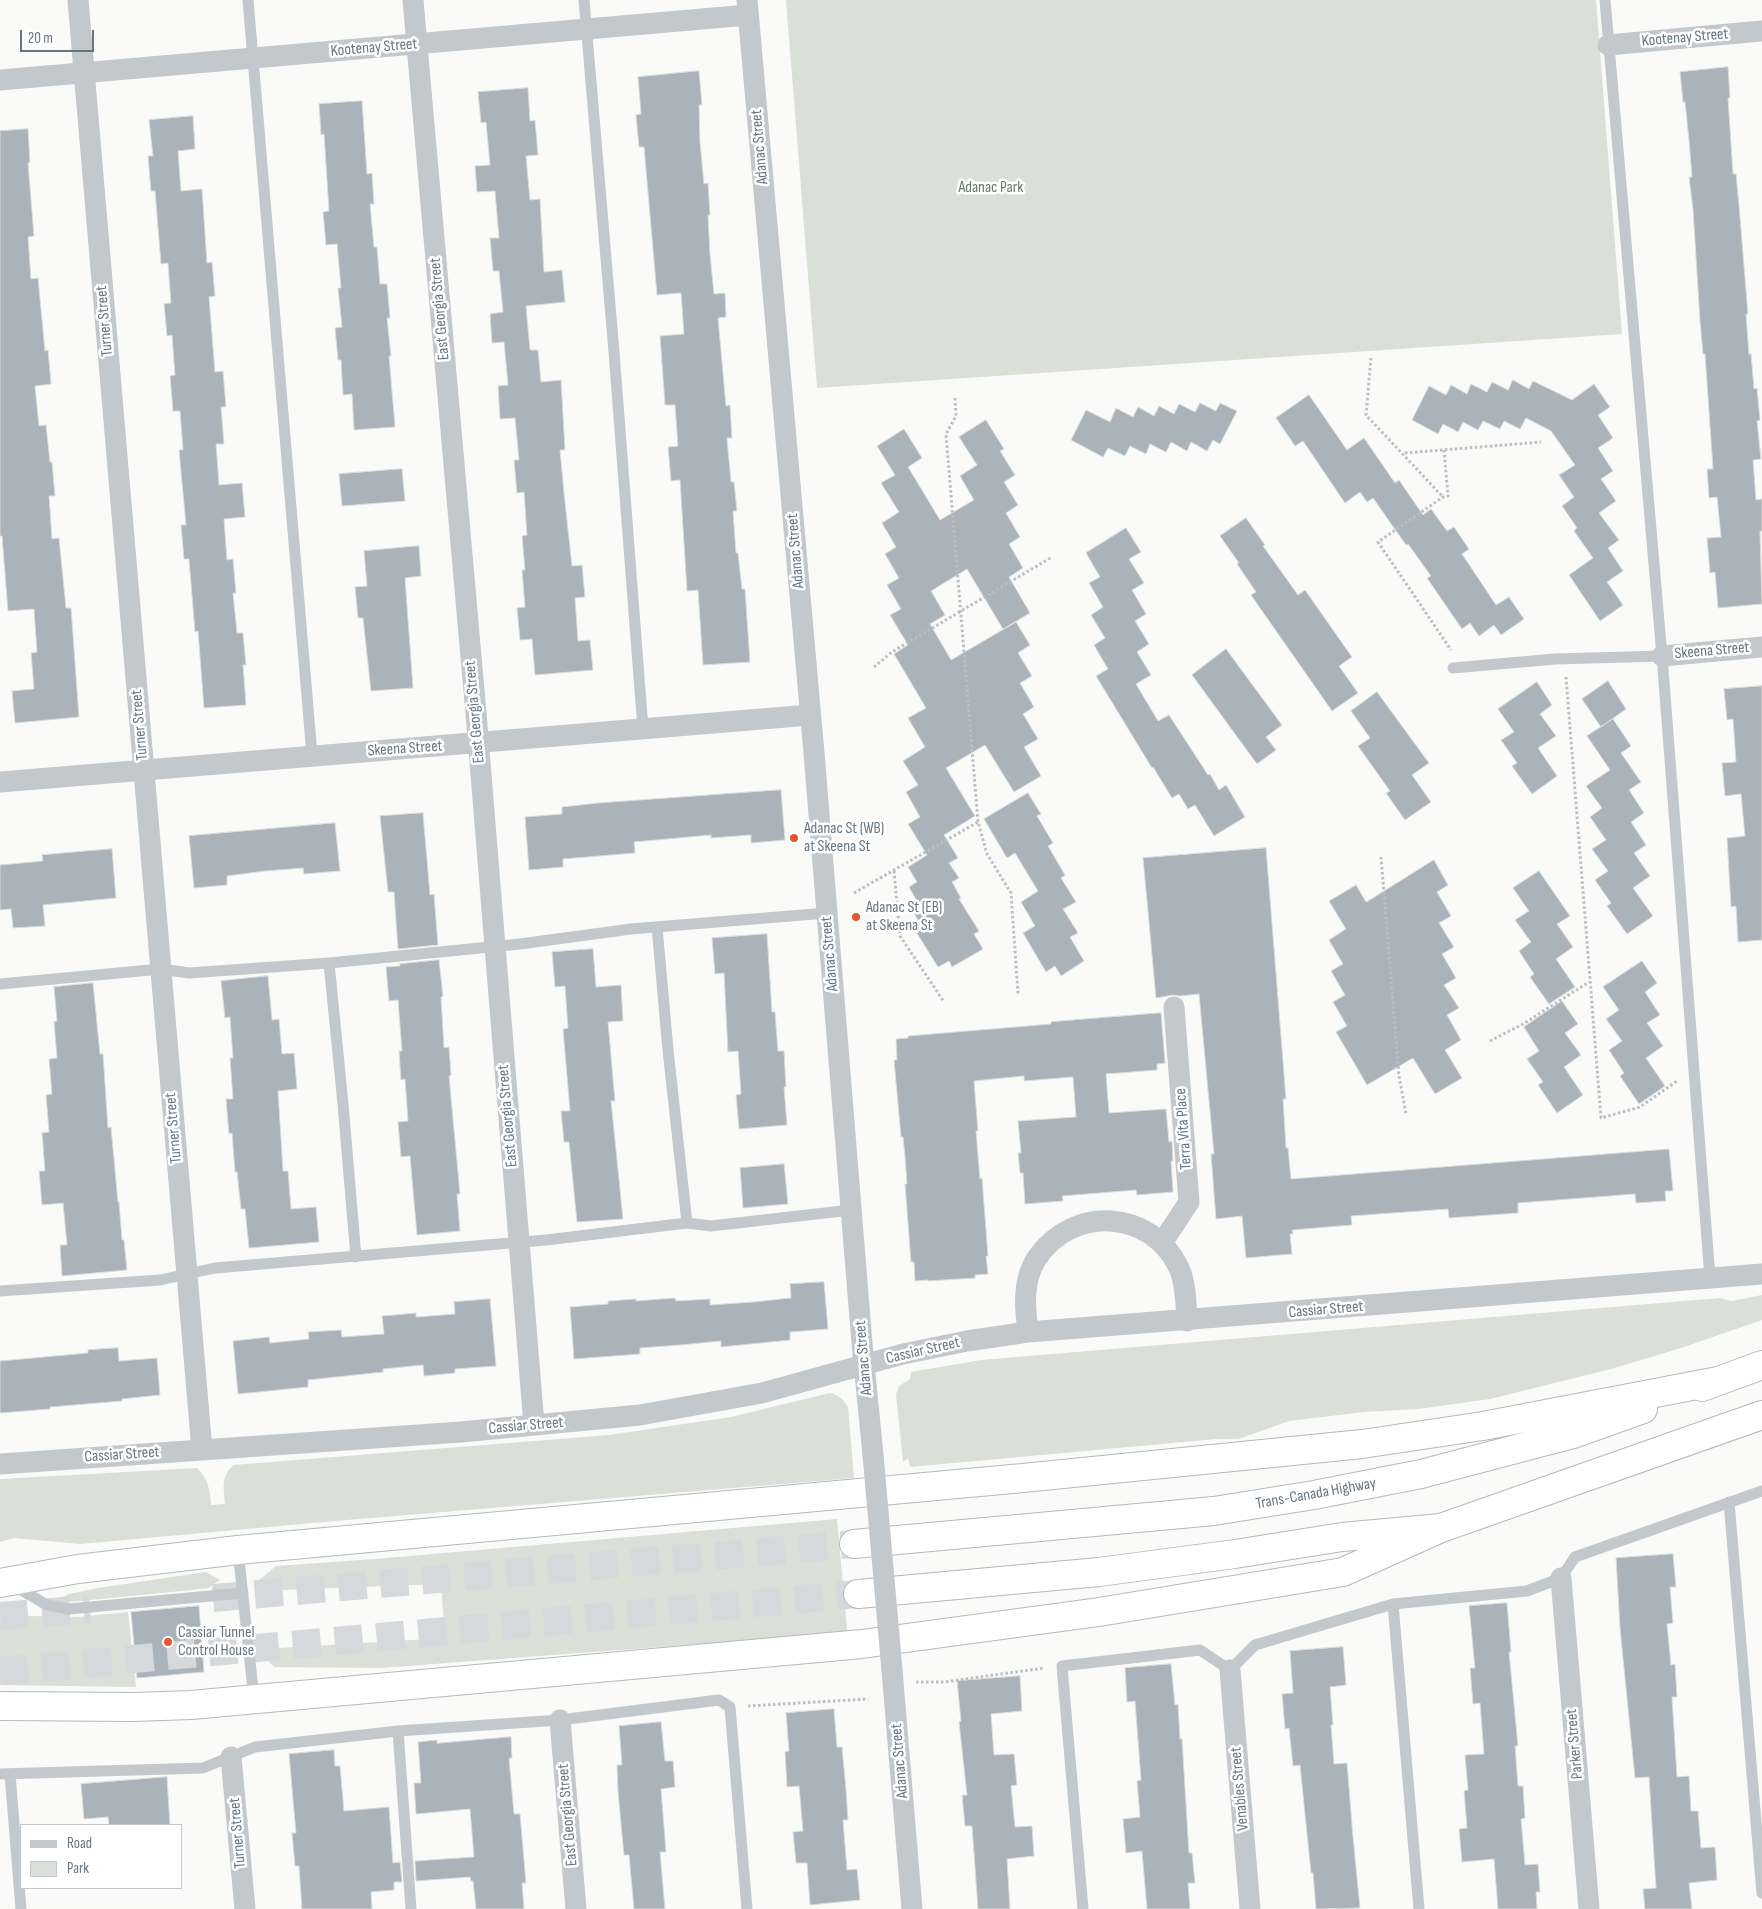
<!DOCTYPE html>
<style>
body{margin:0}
#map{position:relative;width:1762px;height:1909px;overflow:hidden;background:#fafaf8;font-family:"Sofia Sans Condensed",sans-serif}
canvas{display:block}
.legend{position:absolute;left:20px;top:1824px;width:162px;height:65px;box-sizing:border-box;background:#fff;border:1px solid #c1c8cd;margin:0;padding:6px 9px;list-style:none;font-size:15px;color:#657683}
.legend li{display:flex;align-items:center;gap:10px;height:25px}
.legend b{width:25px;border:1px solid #c1c8cd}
.scale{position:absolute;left:20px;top:30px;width:74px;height:22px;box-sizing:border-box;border:2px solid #657683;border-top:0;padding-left:6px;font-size:15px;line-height:18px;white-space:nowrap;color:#657683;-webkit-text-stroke:4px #fff;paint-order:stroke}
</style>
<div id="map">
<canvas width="1762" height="1909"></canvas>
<ul class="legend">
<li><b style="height:6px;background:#c3c8cc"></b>Road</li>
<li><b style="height:14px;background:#dadfd7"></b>Park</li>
</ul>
<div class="scale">20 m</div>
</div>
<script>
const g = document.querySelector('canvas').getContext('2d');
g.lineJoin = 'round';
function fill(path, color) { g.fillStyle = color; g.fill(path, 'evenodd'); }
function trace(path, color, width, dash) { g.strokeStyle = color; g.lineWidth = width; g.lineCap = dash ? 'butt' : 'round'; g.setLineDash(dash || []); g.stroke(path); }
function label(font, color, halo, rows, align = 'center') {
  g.font = font + ' "Sofia Sans Condensed",sans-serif'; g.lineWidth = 5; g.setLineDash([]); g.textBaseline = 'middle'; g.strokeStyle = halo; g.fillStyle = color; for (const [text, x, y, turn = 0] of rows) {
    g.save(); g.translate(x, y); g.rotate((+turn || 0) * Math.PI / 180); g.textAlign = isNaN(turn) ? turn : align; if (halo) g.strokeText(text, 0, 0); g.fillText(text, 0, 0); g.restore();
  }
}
fill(new Path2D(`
 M786 0H1596L1622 334 817 388Z
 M1762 1295V1320L1681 1348 1611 1369 1490 1399 1418 1409 1364 1412 1289 1421 1239 1439H1216L910 1467 908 1458 903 1462 896 1394 899 1386 910 1379 911 1372 981 1360 1720 1298 1732 1301Z
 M830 1393C839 1395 843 1399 848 1407L854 1478 347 1520 80 1544 14 1538 0 1542V1479L197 1468C208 1478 210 1490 211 1505L225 1504C224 1488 220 1476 234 1465L609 1435 731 1417Z
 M837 1519 847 1629 845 1633 381 1668 274 1667 266 1659 263 1651 280 1648 445 1638 441 1584 256 1591 258 1581 276 1566 375 1559Z
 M206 1572 220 1580 208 1588 192 1590 69 1602 59 1599 69 1594 98 1588Z
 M128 1612 136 1687 0 1685V1620L29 1616 78 1617Z`), '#dadfd7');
const building = new Path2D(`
 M1728 67 1730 98H1728L1733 174H1736L1739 205 1748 314H1746L1749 354H1751L1754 389 1757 388 1760 420 1757 421 1761 459 1753 460 1756 500 1762 499V531H1760L1762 604 1718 608 1715 572 1710 573 1707 538 1721 537 1717 497 1709 498 1707 469H1713L1705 354H1703L1700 321 1693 209 1689 177H1692L1689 140 1685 102H1683L1680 72Z
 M699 71 702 105H699L700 142 704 184 708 183 710 215H708L710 254 714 294 725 293 726 317 718 318 726 406 730 405 732 438H727L731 482H734L737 511H733L736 553H738L742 589H745L750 662 703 665 698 590 687 591 680 480 671 481 668 447 678 446 675 405H665L660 336 684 334 681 293 657 295 644 147H639L636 115 641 114 638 77Z
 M528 88 530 121 535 120 538 155 526 156 530 200 540 199 544 272 562 270 565 302 526 306 530 350H538L541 382 561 380 565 450H560L564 493 572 566 582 565 585 597 575 598 578 641 590 640 593 670 535 675 532 639 520 640 517 608 525 607 522 570H525L522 536 527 535 524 492 517 493 514 460H519L515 418 500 419 498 386 508 385 504 342 492 343 490 314 503 312 499 271H493L490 238H499L495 191 477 192 475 166 490 165 486 122 481 123 478 92Z
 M362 101 367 174 372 173 374 204H370L374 247H377L380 284H387L390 318H387L391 356H389L395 427 354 430 352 394 343 395 341 360H338L335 328 342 327 338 288H341L337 244 326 245 323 212 329 211 324 134 321 135 319 104Z
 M193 116 195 149 178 151 181 191 202 189 207 263 212 262 215 296 209 297 215 372 223 371 226 407H221L224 444H216L219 485 242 483 245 517 224 519 227 560 233 559 236 593H233L237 633H243L246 665H243L246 705 204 708 198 631 195 632 189 559H184L181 525H186L179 450H183L180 411H173L170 376 175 375 172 335 167 336 164 304 171 303 168 263 161 264 155 191H151L148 156H153L149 120Z
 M28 129 30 162 28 163 34 236 28 237 31 279 38 278 45 351 48 350 51 384 35 386 39 426 46 425 50 462H52L55 496H49L52 539 59 538 66 608H71L79 717 15 723 12 691 34 689 31 653 37 652 34 609 8 611 2 536H0V131Z
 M1513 380 1529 389 1533 381 1572 400 1594 384 1610 407 1598 415 1613 438 1598 448 1613 471 1601 479 1616 501 1599 513 1619 540 1608 548 1623 571 1607 582 1623 605 1600 621 1569 575 1593 558 1574 531 1577 528 1562 506 1574 497 1559 475 1575 465 1551 431 1526 418 1520 429 1504 421 1500 429 1483 421 1478 430 1463 422 1458 432 1443 424 1438 434 1412 420 1429 386 1446 395 1451 385 1467 394 1471 384 1487 392 1492 382 1508 390Z
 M1309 395 1347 450 1364 438 1395 483 1399 480 1423 515 1431 509 1447 531 1454 527 1469 549 1462 554 1496 605 1509 597 1524 619 1501 635 1494 625 1479 636 1470 623 1462 629 1427 578 1431 576 1408 544 1406 545 1373 498 1367 502 1360 492 1345 503 1303 441 1295 446 1276 418Z
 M1200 403 1216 411 1220 403 1237 411 1220 444 1213 440 1207 451 1191 442 1187 451 1171 442 1166 452 1150 444 1146 454 1130 446 1125 456 1108 448 1103 457 1071 440 1086 410 1110 422 1116 408 1133 417 1138 407 1154 416 1159 406 1174 414 1179 404 1195 412Z
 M986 420 1004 449 1000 451 1015 475 1004 482 1018 505 1006 513 1020 537 1009 544 1023 568 1009 577 1030 613 1003 629 967 569 931 591 945 615 930 624 951 660 1016 622 1030 645 1018 653 1032 676 1020 683 1034 707 1023 714 1038 739 1024 747 1041 776 1014 792 985 745 946 768 975 816 944 835 958 858 949 863 959 878 952 882 961 898 959 899 979 931 974 934 983 949 952 967 949 961 938 967 913 927 920 923 910 907 918 903 909 887 917 882 908 867 927 855 908 824 920 817 906 792 918 785 903 761 925 747 908 718 926 708 894 654 908 645 890 615 901 609 887 585 899 578 885 554 896 547 882 523 899 512 881 483 895 475 877 446 904 429 922 458 908 467 940 520 974 500 960 476 977 465 959 437Z
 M402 469 405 501 342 506 339 474Z
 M1246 518 1265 545 1263 546 1298 595 1305 590 1352 657 1339 666 1358 693 1332 711 1251 595 1256 592 1237 564 1239 563 1220 536Z
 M1126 528 1141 552 1129 559 1144 583 1132 590 1146 614 1135 621 1149 644 1137 652 1151 675 1136 684 1158 721 1169 715 1208 775 1210 774 1219 790 1226 785 1245 817 1214 836 1195 805 1188 809 1179 794 1172 798 1153 767 1152 768 1096 676 1108 669 1094 645 1105 638 1091 615 1103 607 1089 583 1100 577 1086 553Z
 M419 546 421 576 405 578 413 688 371 691 363 618H358L355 587 367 586 364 551Z
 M1226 649 1282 725 1266 737 1276 750 1257 764 1192 675Z
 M1608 681 1626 709 1601 727 1582 699Z
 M1537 682 1552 705 1540 714 1556 736 1538 748 1557 776 1532 794 1512 766 1517 763 1501 740 1514 732 1498 709Z
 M1762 686V940L1738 942 1736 906 1731 907 1727 838 1745 836 1741 794 1725 796 1722 763 1736 762 1733 719 1727 720 1724 689Z
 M1377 692 1429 763 1412 775 1431 802 1405 820 1386 793 1390 791 1358 746 1370 738 1351 711Z
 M1613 719 1631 746 1621 753 1641 782 1629 790 1644 813 1631 822 1646 845 1634 853 1650 876 1633 888 1653 916 1627 934 1607 906 1611 903 1595 880 1608 871 1592 849 1606 840 1590 817 1602 808 1586 786 1610 770 1587 736Z
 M781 790 785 840 751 843V835L711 838V835L634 842 635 853 563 859V867L529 870 525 817 562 814V807L598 803Z
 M1028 793 1041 814 1037 816 1053 843 1048 846 1065 875 1061 878 1076 902 1063 909 1078 933 1070 937 1084 961 1061 976 1055 966 1046 972 1023 933 1035 926 1021 902 1038 891 1015 853 1007 858 984 819Z
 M423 813 430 895 434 894 438 945 398 949 394 892H388L380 816Z
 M335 823 340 871 304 874 303 868 265 871 227 876V885L194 888 189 836Z
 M1266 848 1286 1099H1283L1286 1148H1288L1291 1179 1669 1149 1673 1191H1665L1666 1201 1636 1203 1635 1194 1518 1203V1213L1490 1215 1449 1218 1448 1209 1351 1216 1352 1225 1292 1230 1293 1234H1290L1292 1254 1246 1258 1242 1216 1216 1219 1211 1154H1214L1199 994 1180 996 1173 995 1156 998 1143 858Z
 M112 849 116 898 43 905 45 926 13 928 11 909 0 910V865L43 861 42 855Z
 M1434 860 1448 885 1437 892 1451 916 1439 923 1454 947 1442 954 1456 978 1444 985 1459 1008 1447 1015 1461 1040 1445 1050 1462 1078 1435 1094 1413 1058 1367 1085 1336 1032 1347 1026 1333 1002 1345 995 1331 971 1343 964 1329 940 1346 929 1329 901 1356 885 1366 902Z
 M1539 871 1570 916 1557 924 1573 947 1556 959 1575 987 1549 1004 1530 977 1534 974 1519 951 1531 942 1515 920 1529 911 1513 888Z
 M767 934 772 1012H775L778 1051H784L786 1087H784L787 1125 739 1129 736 1095 741 1094 738 1051 728 1052 724 973 715 974 712 938Z
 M593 949 596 987 621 985 623 1021 608 1022 615 1101H611L623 1219 577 1222 569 1142H564L561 1111H570L563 1029 568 1028 565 986 555 987 552 952Z
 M439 960 443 996 441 997 444 1048 449 1047 451 1075 449 1076 460 1194H457L460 1231 417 1235 410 1156 401 1157 398 1122 408 1121 405 1079 401 1080 399 1051H402L398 1000 389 1001 386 967 400 966V964Z
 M1642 961 1657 983 1645 992 1660 1015 1647 1023 1663 1046 1646 1058 1665 1086 1639 1104 1620 1076 1624 1073 1609 1050 1622 1041 1606 1019 1619 1010 1603 987Z
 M268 976 272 1020 279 1019 282 1054 294 1053 297 1089 278 1091 283 1171H288L291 1209 316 1207 319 1242 249 1248 245 1209H241L237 1172H235L232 1133 229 1134 226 1099H233L230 1058H233L230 1017 225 1018 221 981Z
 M93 983 100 1054H103L108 1128 111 1127 118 1202H119L122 1240H124L127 1270 62 1276 60 1245H67L63 1203 42 1205 39 1171H45L42 1133 49 1132 46 1095 52 1094 49 1059 57 1058 54 1022 57 1021 54 987Z
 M1562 1001 1578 1024 1565 1033 1581 1055 1564 1067 1583 1095 1557 1113 1538 1085 1543 1082 1527 1059 1539 1051 1524 1027Z
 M1161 1013 1165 1063 1157 1064V1070L1106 1074 1109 1113 1166 1109 1169 1142 1172 1141 1173 1161H1171L1173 1192 1137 1195 1136 1190 1062 1196 1063 1201 1025 1204 1023 1173H1020L1018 1153H1021L1018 1121 1076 1117 1073 1077 1024 1081V1076L974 1081 978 1131H976L980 1179 982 1178 988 1256H986L988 1274 975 1275V1278L928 1281V1280L915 1281 914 1262H911L905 1184H907L905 1156 903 1137H901L894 1060H897L896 1039 908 1038V1036L1051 1024V1022Z
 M784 1164 788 1204 743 1208 740 1168Z
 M824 1282 828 1329 790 1332V1340L721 1347V1341L680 1345 640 1348V1354L574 1359 570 1307 608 1304V1301L636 1299V1301L675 1298 676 1301 710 1299V1305L753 1302 791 1298 790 1284Z
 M490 1299 496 1366 455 1369V1373L424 1376 423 1365 383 1369V1372L308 1380V1387L238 1394 233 1341 269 1337 270 1343 309 1339 308 1332 341 1330 342 1337 384 1334 382 1316 416 1313V1317L455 1314 454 1302Z
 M118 1348 119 1361 157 1358 160 1395 122 1399V1401L50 1407V1409L0 1413V1361L88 1353V1350Z
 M1673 1554 1676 1587H1670L1673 1623 1667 1624 1671 1665 1675 1664 1677 1697H1672L1677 1777 1689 1776 1691 1811H1698L1701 1848 1715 1847 1717 1880 1689 1883 1692 1909H1645L1643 1889 1656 1888 1649 1777 1635 1778 1620 1628 1616 1558Z
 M1507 1603 1511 1652H1509L1518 1746H1515L1518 1786H1523L1525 1818 1521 1819 1525 1865 1538 1864 1540 1892H1536L1537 1909H1498L1494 1859 1462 1862 1459 1829 1467 1828 1464 1791 1468 1790 1465 1755 1484 1754 1480 1703 1473 1704 1470 1668H1475L1469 1606Z
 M199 1606 204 1672 137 1678 131 1612Z
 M1343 1647 1346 1685 1330 1687 1333 1725H1331L1334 1764 1347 1763 1353 1837 1360 1908 1316 1909 1313 1873H1311L1300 1765 1293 1766 1289 1728 1285 1729 1282 1694 1293 1693 1290 1651Z
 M1171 1664 1175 1705 1178 1704 1180 1739H1182L1189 1853H1192L1195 1883H1188L1190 1909H1147L1142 1851 1126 1853 1123 1819 1140 1817 1137 1781 1141 1780 1135 1701 1127 1702 1125 1668Z
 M1020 1676 1022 1711 991 1714 994 1755 1014 1754 1017 1785 1011 1786 1015 1827 1032 1826 1034 1856 1007 1859 1010 1909H978L972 1826H965L962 1795H967L959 1722 961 1721 957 1681Z
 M834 1709 837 1747H842L846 1789 848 1820H843L847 1870 857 1869 860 1900 810 1905 807 1863H796L793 1832 803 1831 799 1786 787 1787 785 1752 789 1751 786 1713Z
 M661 1722 665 1761H673L675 1787 661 1789 666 1852H660L665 1909H634L629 1855H624L618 1792 617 1765H622L619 1726Z
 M511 1737 512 1758H509L514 1814H520L526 1883H522L524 1909H476L473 1881H471L470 1877 416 1881 415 1861 474 1857 470 1809 416 1814 414 1783H421L418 1742 437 1740V1743Z
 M334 1750 335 1766H340L344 1811 389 1807 393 1863 400 1862 402 1882H394V1890L371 1892 372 1909H302L299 1866H295L292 1833H296L289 1754Z
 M167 1777 170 1825H109L108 1817 84 1819 81 1784Z`);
fill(building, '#aab3b9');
trace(building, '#dcdcda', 1);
trace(new Path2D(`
 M213 1598 854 1544
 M0 1616 90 1609
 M0 1671 858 1594`), '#d5d9db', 28, [28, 14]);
const motorway = new Path2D(`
 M1702 1387 1762 1365
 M854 1544 1214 1511 1314 1495 1421 1474 1573 1434 1643 1409
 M0 1583 78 1569 238 1550 1023 1478 1362 1444 1483 1426 1718 1381
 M858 1594 1099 1572 1235 1554 1342 1537 1441 1528 1762 1415
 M0 1706 134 1707 191 1705 862 1644 1099 1612 1343 1572 1441 1528`);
trace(motorway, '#b4b9bd', 30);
trace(new Path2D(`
 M1371 358 1366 415 1443 497
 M955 398 956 416 946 434 978 822 987 854 1011 893 1018 994
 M1444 450 1448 496 1443 497 1378 542 1451 650
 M1405 453 1541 442
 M874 667 892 652 1052 557
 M1566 677 1601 1118 1640 1107 1677 1081
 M1381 857 1399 1076 1406 1114
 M894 871 900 936 944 1002
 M854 893 978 822
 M1490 1041 1523 1024 1589 982
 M916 1682H944L1044 1668
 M748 1706 868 1699`), '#bbbfc2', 3, [2.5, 2.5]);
trace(new Path2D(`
 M248 0 312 755
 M584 0 614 352 643 729
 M1605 0 1662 656 1710 1278
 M1453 668 1555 659 1662 656
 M657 927 668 1050 687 1223
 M329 963 343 1104 356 1257
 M0 984 161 969 189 973 329 963 520 944 631 929 827 913
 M0 1291 160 1280 215 1268 546 1240 687 1223 711 1226 851 1210
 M1729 1502 1762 1893
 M238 1550 254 1699
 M14 1586 47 1605 69 1609 243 1593
 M1393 1604 1419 1909
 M398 1731 411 1909
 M0 1774 203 1768 255 1747 398 1731 560 1720 719 1700 730 1707 747 1909
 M10 1774 21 1909
 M1083 1909 1062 1666 1200 1650 1230 1670 1255 1645 1393 1604 1527 1591 1561 1578 1575 1557 1762 1491`), '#c3c8cc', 11);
trace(new Path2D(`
 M78 0 202 1450
 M413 0 476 713 534 1425
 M747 0 814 753 862 1343 873 1455
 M1608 45 1762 31
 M0 80 748 15
 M1662 656 1762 647
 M0 782 810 715
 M1162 1243 1189 1202 1174 1007
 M1028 1332C1025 1308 1022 1280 1037 1258 1073 1205 1151 1209 1179 1268 1186 1283 1186 1305 1187 1321
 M0 1464 461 1432 640 1415 762 1393 903 1354 967 1341 1028 1332 1762 1274
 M1561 1578 1589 1909
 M892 1670 912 1909
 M1230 1670 1250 1909
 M560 1720 576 1909
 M231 1757 245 1909`), '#c3c8cc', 21);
trace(motorway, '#fff', 28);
trace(new Path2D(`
 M873 1455 892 1670`), '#c3c8cc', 21);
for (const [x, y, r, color] of [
 [794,838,5,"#e4572e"],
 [856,917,5,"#e4572e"],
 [168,1642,5,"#e4572e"]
]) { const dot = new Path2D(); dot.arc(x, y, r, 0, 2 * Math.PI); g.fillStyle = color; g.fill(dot); trace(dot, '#fff', 2); }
label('16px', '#657683', '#fff', [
 ["Kootenay Street",1685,38,-5],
 ["Kootenay Street",374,48,-5],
 ["Adanac Street",760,147,-95],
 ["East Georgia Street",440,309,-95],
 ["Turner Street",105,321,-95],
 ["Adanac Street",796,551,-95],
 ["Skeena Street",1712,651,-5],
 ["East Georgia Street",475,712,-95],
 ["Turner Street",140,725,-95],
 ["Skeena Street",405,749,-4],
 ["Adanac Street",830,954,-95],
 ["East Georgia Street",508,1116,-95],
 ["Turner Street",174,1128,-95],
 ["Terra Vita Place",1184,1129,-94],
 ["Cassiar Street",1326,1310,-5],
 ["Cassiar Street",923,1351,-13],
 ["Adanac Street",864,1358,-95],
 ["Cassiar Street",526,1426,-5],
 ["Cassiar Street",122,1455,-4],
 ["Trans-Canada Highway",1316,1494,-10],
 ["Parker Street",1575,1744,-95],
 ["Adanac Street",900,1761,-95],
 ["Venables Street",1240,1789,-95],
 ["East Georgia Street",568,1815,-95],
 ["Turner Street",238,1833,-95]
]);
label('16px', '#687a64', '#fff', [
 ["Adanac Park",991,188]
]);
label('16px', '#657683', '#fff', [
 ["Adanac St (WB)",804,829],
 ["at Skeena St",804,847],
 ["Adanac St (EB)",866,908],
 ["at Skeena St",866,926],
 ["Cassiar Tunnel",178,1633],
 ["Control House",178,1651]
], 'left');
</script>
